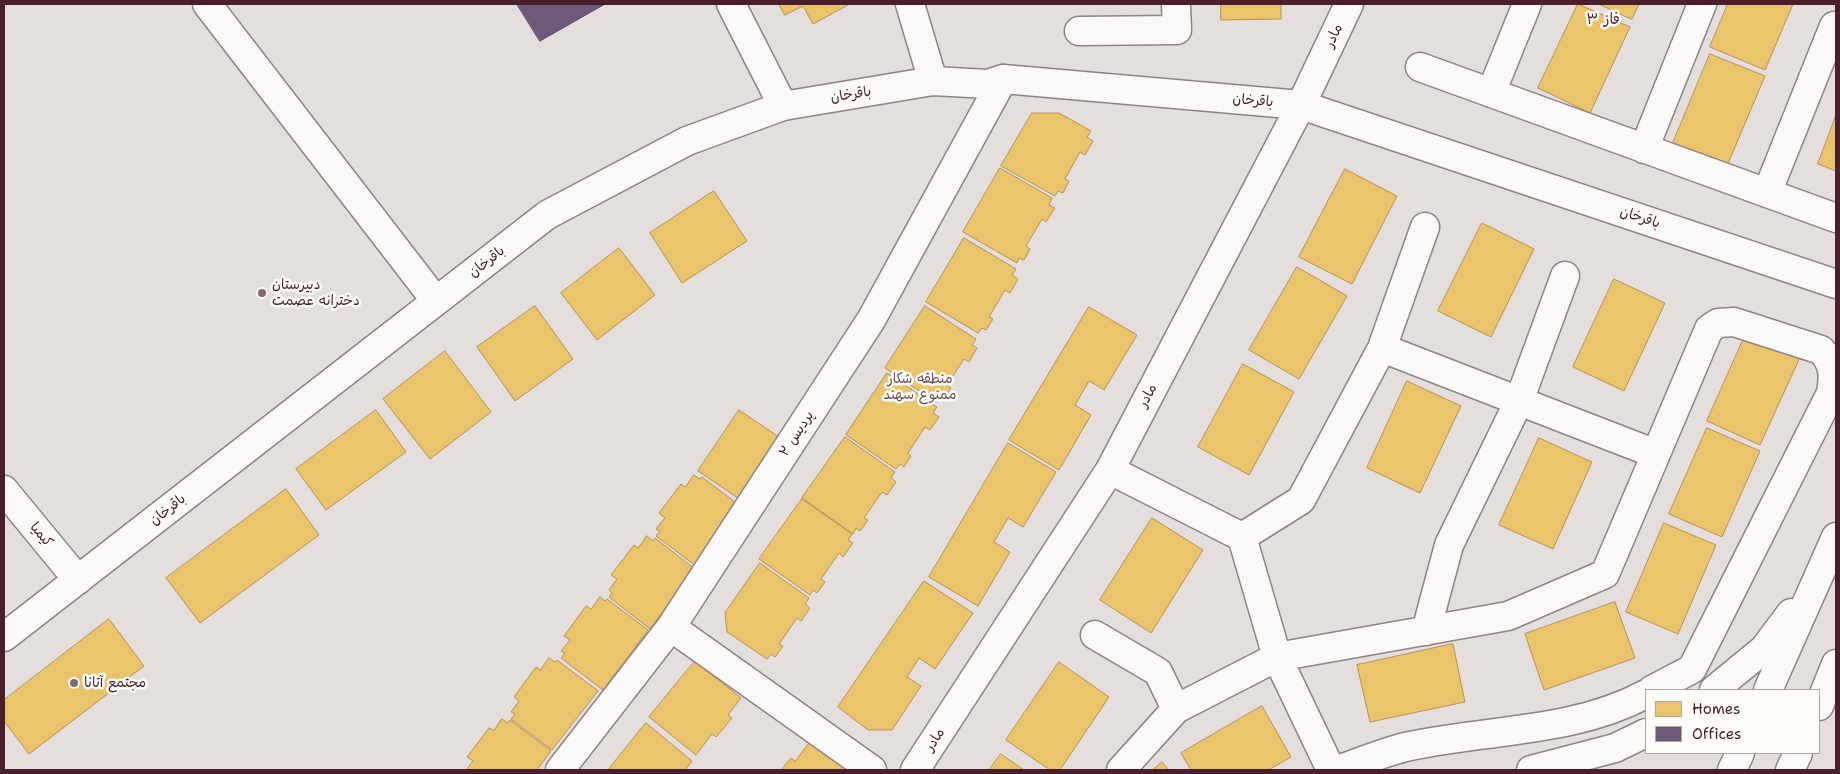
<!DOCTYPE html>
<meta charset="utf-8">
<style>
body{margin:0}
#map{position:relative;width:1840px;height:774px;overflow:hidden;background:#f1efec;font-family:"Shantell Sans",sans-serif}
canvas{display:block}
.frame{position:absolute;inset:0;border:5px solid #4a1f2b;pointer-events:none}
.legend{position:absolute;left:1645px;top:689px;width:175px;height:65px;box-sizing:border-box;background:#fdfcf7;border:1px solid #b5a4a5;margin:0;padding:6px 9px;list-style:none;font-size:15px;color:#4a1f2b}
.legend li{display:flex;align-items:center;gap:10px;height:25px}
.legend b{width:25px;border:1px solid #b5a4a5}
</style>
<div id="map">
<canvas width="1840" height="774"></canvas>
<div class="frame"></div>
<ul class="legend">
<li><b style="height:14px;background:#e9c46a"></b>Homes</li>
<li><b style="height:14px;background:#6d597a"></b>Offices</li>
</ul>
</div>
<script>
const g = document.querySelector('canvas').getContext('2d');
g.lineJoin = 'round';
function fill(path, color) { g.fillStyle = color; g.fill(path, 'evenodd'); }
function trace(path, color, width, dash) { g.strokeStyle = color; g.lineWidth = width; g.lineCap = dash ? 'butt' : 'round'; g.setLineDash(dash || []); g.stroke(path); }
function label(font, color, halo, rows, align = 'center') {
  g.font = font + ' "Shantell Sans","Playpen Sans Arabic",sans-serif'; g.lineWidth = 5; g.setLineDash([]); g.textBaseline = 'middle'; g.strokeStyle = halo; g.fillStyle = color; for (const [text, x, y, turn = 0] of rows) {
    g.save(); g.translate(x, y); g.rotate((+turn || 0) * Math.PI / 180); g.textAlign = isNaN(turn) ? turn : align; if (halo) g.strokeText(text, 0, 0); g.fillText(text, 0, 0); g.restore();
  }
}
fill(new Path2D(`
 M4 4H1836V770H4ZM1646 690H1819V753H1646Z`), '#e4dedc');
const homes = new Path2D(`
 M779 4H850L813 24 803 6 785 15Z
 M1221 4H1281V19L1221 20Z
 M1578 4 1630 27 1590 113 1538 88Z
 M1599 4H1639L1632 19Z
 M1728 4H1793L1765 70 1710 47Z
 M1710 54 1765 76 1727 166 1673 143Z
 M1032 113H1059L1091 131 1087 137 1093 141 1085 155 1080 152 1065 179 1069 181 1063 193 1058 191 1055 196 1001 166Z
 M1836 115V171L1818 164Z
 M1000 168 1052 198 1049 205 1055 208 1046 222 1042 219 1026 246 1030 249 1024 260 1019 258 1017 263 963 232Z
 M1345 169 1397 196 1352 284 1299 257Z
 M714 191 747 241 682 283 650 233Z
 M1482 223 1534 249 1491 337 1438 311Z
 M964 238 1016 269 1012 275 1018 279 1010 293 1005 290 989 317 993 319 986 330 982 328 978 333 926 302Z
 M619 248 655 295 597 340 561 293Z
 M1297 267 1347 296 1299 379 1249 350Z
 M1614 279 1665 303 1624 391 1573 367Z
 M535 306 573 359 515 401 477 347Z
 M925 306 976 339 972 345 977 348 969 362 964 359 947 385 951 388 944 399 940 396 936 402 885 368Z
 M1089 307 1137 335 1104 390 1089 381 1075 405 1091 415 1059 470 1009 440Z
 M1748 329 1802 353 1760 445 1707 421Z
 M445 351 491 412 430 459 383 399Z
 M1243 364 1294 392 1249 475 1198 447Z
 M887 373 937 407 933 413 939 417 930 430 925 427 908 453 911 456 904 467 900 464 896 469 846 435Z
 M1407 381 1461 406 1420 493 1367 468Z
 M376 410 406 452 326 510 296 469Z
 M739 410 779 437 738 498 698 471Z
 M1707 428 1760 451 1722 537 1669 514Z
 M845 437 895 472 891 478 896 482 887 495 882 492 864 518 868 520 860 531 856 528 853 534 802 498Z
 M1539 438 1592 462 1553 549 1499 525Z
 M1008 443 1056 472 1023 527 1008 518 994 542 1010 552 978 606 929 577Z
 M694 475 700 479 702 477 743 508 697 567 656 536 660 531 656 529 665 518 659 513 681 484 685 487Z
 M286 489 319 535 200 623 166 578Z
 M802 499 852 534 848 540 853 543 843 557 839 553 821 579 825 582 817 593 813 590 810 595 759 559Z
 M1152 518 1203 550 1151 633 1100 600Z
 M1664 523 1716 545 1678 634 1626 612Z
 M647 536 653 541 655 538 695 569 650 629 609 597 612 593 609 590 617 579 611 575 634 545 638 548Z
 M760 563 809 598 805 604 810 608 801 621 797 618 779 644 783 646 775 657 771 654 767 659 727 632 725 613Z
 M924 581 973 613 935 669 919 658 907 677 921 686 892 730H868L838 707Z
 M600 597 605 601 607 599 648 630 603 690 561 658 565 653 561 651 570 640 564 636 586 606 591 609Z
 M1615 602 1635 658 1544 690 1525 634Z
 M109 619 144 666 29 754 4 721V700Z
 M1453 644 1465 702 1370 722 1357 665Z
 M549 658 555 662 557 660 598 691 552 750 511 719 515 714 511 712 519 701 514 697 536 667 540 670Z
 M695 661 741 698 728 715 732 718 716 737 712 734 696 755 649 717Z
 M1059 662 1109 697 1060 770H1050L1006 740Z
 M1262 706 1291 757 1268 770H1191L1181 753Z
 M502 719 508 723 510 720 551 751 537 770H466L473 761 467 757 489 728 494 730Z
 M646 723 692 761 685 770H608Z
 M811 741 847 770H781L791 758 795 761Z
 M1001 754 1024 770H989Z
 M1162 762 1169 770H1153Z`);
fill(homes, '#e9c46a');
trace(homes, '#b99257', 1);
const offices = new Path2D(`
 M517 4H605L540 41Z`);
fill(offices, '#6d597a');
trace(offices, '#624862', 1);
const street = new Path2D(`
 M207 4 436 301
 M731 4 783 106
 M910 4 933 81
 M1079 31 1177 30 1176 4
 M1420 67 1836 218
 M1491 93 1527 4
 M1644 149 1702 4
 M1767 193 1834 26 1836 27
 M1382 348 1656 454
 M1110 470 1242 537 1277 657 1331 770
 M4 490 78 580
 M1242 537 1301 500 1382 348 1425 227
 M671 627 872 770
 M1426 631 1449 545 1519 401 1565 276
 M1095 635 1158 672 1176 709
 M560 770 671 627 871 320 1003 79
 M915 770 1110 470 1301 105 1349 4
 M1121 770 1176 709 1277 657 1508 616 1605 574 1709 329 1718 323 1734 322 1821 350C1834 364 1834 375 1831 393L1692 669 1652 690
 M1338 770C1361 762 1386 751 1410 746 1489 729 1573 733 1646 694`);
const secondary = new Path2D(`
 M4 637 547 215 687 141 783 106 933 81 988 84 1003 79 1301 105 1836 284
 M1714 690 1764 649 1791 613
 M1768 690 1836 537
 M1531 770 1615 748 1646 733
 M1732 770 1740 753`);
const primary = new Path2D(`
 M1819 706 1836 664
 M1790 770 1798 753`);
trace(street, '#8d8485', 31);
trace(secondary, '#8d8485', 31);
trace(primary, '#8d8485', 31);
trace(street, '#faf9f7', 28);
trace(secondary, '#faf9f7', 28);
trace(primary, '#faf9f7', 28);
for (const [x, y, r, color] of [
 [262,293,5,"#84686f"],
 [74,683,5,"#84686f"]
]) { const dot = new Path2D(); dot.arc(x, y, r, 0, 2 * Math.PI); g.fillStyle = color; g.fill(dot); trace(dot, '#fdfcf7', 2); }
label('14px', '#4a1f2b', '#fdfcf7', [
 ["مادر",1334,36,-65],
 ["باقرخان",851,95,-9],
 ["باقرخان",1253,101,5],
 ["باقرخان",1640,218,18],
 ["باقرخان",487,262,-38],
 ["مادر",1148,396,-62],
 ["پردیس ۲",797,434,-57],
 ["باقرخان",168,510,-38],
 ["کیمیا",41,535,50],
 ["مادر",935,740,-57]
]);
label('14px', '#4a1f2b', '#fdfcf7', [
 ["دبیرستان",272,285],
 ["دخترانه عصمت",272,301],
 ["مجتمع آتانا",84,683]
], 'left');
label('14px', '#6e4b54', '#fdfcf7', [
 ["منطقه شکار",920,379],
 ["ممنوع سهند",920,395]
]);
label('15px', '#4a1f2b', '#fdfcf7', [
 ["فاز ۳",1603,20]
]);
</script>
